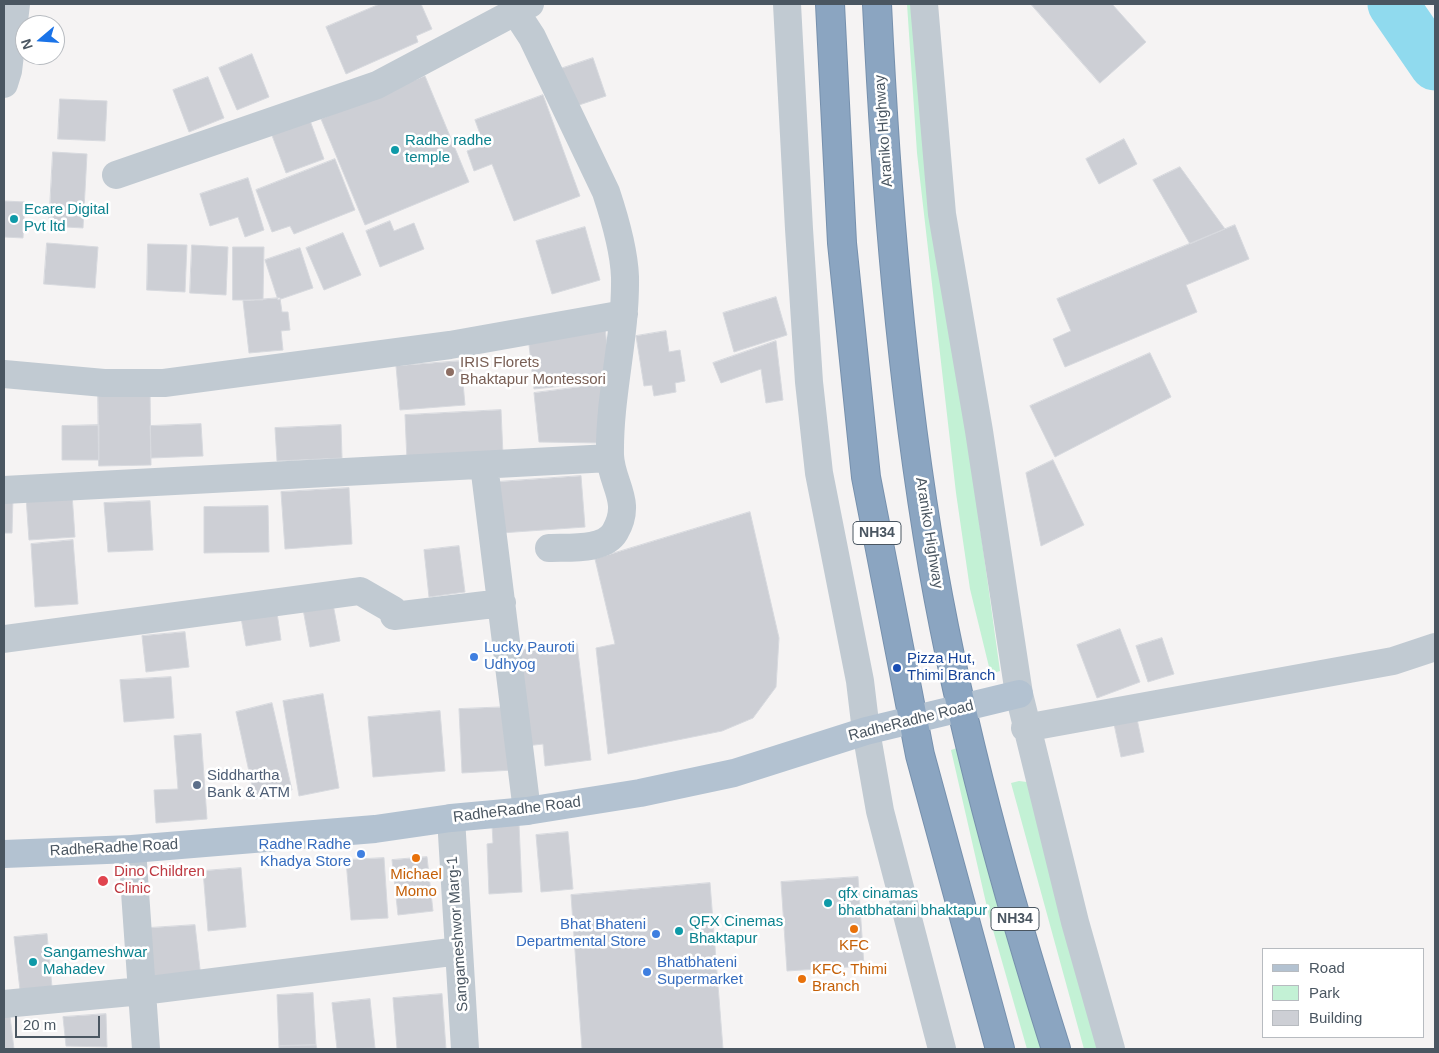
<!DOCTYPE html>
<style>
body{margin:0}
#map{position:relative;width:1439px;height:1053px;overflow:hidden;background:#f5f3f3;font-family:Arial,sans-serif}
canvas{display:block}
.frame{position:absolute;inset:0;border:5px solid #4a5661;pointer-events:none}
.legend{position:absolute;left:1262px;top:948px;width:162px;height:90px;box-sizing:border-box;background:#fff;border:1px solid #b7bbc0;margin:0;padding:6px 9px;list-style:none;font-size:15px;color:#4a5661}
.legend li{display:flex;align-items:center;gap:10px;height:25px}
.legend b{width:25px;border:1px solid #b7bbc0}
.north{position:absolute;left:15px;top:15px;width:50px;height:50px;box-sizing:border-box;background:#fff;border:1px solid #b7bbc0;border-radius:50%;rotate:252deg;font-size:14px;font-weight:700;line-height:20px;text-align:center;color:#4a5661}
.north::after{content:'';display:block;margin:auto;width:18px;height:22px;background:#1a73e8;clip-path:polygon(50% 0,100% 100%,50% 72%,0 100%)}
.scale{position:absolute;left:15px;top:1016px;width:85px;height:22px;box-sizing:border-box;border:2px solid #4a5661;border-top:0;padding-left:6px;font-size:15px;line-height:18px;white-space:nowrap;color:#4a5661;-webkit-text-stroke:4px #fff;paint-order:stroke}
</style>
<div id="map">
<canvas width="1439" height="1053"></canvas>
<div class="frame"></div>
<ul class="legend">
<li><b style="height:6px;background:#b3c2d1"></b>Road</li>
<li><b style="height:14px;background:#c3f1d5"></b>Park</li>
<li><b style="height:14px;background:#cdcfd5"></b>Building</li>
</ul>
<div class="north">N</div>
<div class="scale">20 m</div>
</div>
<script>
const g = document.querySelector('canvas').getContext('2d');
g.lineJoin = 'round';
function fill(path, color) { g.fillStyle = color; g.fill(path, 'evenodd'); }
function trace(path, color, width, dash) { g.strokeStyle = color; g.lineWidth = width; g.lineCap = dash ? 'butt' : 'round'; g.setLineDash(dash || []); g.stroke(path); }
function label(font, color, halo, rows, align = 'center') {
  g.font = font + ' Arial,sans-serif'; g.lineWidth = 5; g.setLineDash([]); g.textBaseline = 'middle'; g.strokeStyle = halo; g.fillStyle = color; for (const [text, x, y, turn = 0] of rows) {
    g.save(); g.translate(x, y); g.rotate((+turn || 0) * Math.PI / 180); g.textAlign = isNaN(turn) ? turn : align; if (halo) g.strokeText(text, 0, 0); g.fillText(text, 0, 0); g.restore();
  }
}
fill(new Path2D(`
 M907 4H915L965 419 1000 671 994 673 990 671 970 589 956 493 917 153Z
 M960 747 1010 946 1042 1049H1027L989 916 951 750Z
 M1019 781 1027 782 1098 1049H1084L1011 783Z`), '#c3f1d5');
trace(new Path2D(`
 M1393 4 1435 65`), '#90daee', 51);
const building = new Path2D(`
 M380 4H421L432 29 416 36 418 42 346 74 326 27Z
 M1031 4H1112L1146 42 1100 83Z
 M252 54 269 97 237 110 219 68Z
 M593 58 606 96 573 107 560 69Z
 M425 76 469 182 365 225 321 119Z
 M208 77 224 118 189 132 173 90Z
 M543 95 580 196 514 221 492 164 474 171 467 151 484 145 475 120Z
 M60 99 107 101 105 141 58 139Z
 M308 115 324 159 286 173 270 130Z
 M1124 139 1137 164 1099 184 1086 159Z
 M53 152 87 154 83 228 49 226Z
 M335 159 355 210 294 234 290 226 272 232 256 190Z
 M1180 167 1225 229 1190 244 1153 180Z
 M248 178 264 230 245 237 238 217 210 226 200 194Z
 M4 201 25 202 23 238 4 237Z
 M390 221 394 231 414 223 424 249 380 267 366 231Z
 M1235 225 1249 259 1186 285 1197 312 1065 367 1053 339 1071 331 1057 299Z
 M585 227 600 280 552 294 536 241Z
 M343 233 361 275 324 290 306 248Z
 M47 243 98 247 95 288 44 284Z
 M148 244 187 245 185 292 147 290Z
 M192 245 228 247 226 295 190 293Z
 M233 247H264L263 300H233Z
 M300 248 313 288 278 300 265 260Z
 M776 297 787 335 734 352 723 313Z
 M280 298 282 312H288L290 330 281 331 283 350 249 353 243 301Z
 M605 328 611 381 534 389 528 336Z
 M666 331 669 352 680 350 685 381 675 383 676 392 654 396 652 385 644 386 636 336Z
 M776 341 783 400 766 403 761 369 721 383 713 363Z
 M1150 353 1171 397 1055 457 1030 406Z
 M461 361 465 405 400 410 396 366Z
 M603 384 602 443 539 442 534 393Z
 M98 389H150L151 465 99 466Z
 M501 410 503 455 407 461 405 415Z
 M201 424 203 456 151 458 150 426Z
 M99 425V460H62V426Z
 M341 425 342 458 277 461 275 428Z
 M1053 460 1084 525 1041 546 1026 473Z
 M581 476 585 527 501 533 497 482Z
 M349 488 352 544 285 549 281 492Z
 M72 494 75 537 29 540 26 497Z
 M4 498H13L12 533H4Z
 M150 501 153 550 108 552 104 503Z
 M268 506 269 552 204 553V507Z
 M750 512 779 638 776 687 753 718 722 731 608 754 596 648 615 644 595 559Z
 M73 540 78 604 35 607 31 544Z
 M459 546 465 592 429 597 424 550Z
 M333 604 340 641 310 647 303 609Z
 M276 606 281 640 246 646 240 612Z
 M1120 629 1140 682 1097 698 1077 645Z
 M185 632 189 667 146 672 142 636Z
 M1162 638 1174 674 1148 682 1136 646Z
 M577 644 591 760 545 766 543 744 526 746 514 651Z
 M171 677 174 718 124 722 120 680Z
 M323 694 339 788 299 796 283 701Z
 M272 703 292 790 255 799 236 712Z
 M510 707 513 770 462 773 459 709Z
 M440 711 445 771 373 777 368 717Z
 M1137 719 1144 752 1121 757 1114 724Z
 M201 734 207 819 156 823 154 790 178 789 174 736Z
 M519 824 522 892 489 894 487 844 493 843 492 825Z
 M568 832 573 889 541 892 536 835Z
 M427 857 433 911 398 915 392 860Z
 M384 858 388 918 351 920 346 860Z
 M241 868 246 927 208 931 203 871Z
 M858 877 864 966 787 971 781 882Z
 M710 883 723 1049H582L571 895Z
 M195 925 201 978 154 982 149 928Z
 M47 934 52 987 20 990 14 937Z
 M313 993 316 1045 279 1046 277 995Z
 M442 994 446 1049H397L393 998Z
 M370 999 375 1048 337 1049 332 1003Z
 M106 1014 107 1047 66 1046 63 1017Z
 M4 1016H10L14 1049H4Z
 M316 1045 317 1049H279V1046Z`);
fill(building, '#cdcfd5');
trace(building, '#d7d9de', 1);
const highway = new Path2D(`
 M830 4 842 243 866 477 920 755 1000 1049
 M877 4C886 192 901 381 933 568 962 732 1006 891 1056 1049`);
trace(highway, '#7690ad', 30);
trace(new Path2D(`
 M787 4 799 229 809 382 819 473 860 681 866 731 880 811 942 1049
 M924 4 942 214 979 431 1019 694 1075 922 1111 1049
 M515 11 532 37 606 192C615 219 624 249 625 277 626 337 609 395 610 455 611 484 633 501 615 532 604 551 568 547 549 548
 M4 84 8 71 16 4
 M116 175 377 85 530 4
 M4 374 104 383H164L450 345 624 314
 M484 465 527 811
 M4 490 610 458
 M4 639 360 591 393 610 394 616 502 603
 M1025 728 1393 661 1435 647
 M451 818 465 1049
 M132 849 146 1049
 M4 1004 142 991 459 951`), '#c1cad2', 28);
trace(new Path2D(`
 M4 854 132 849 375 829 451 818 527 811 640 793 734 773 866 731 1019 694`), '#b3c2d1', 28);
trace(highway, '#8ba5c1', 28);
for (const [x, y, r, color] of [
 [395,150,5,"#0f9aa8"],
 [14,219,5,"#0f9aa8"],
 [450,372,5,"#8d6e63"],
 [474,657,5,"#3f7fe0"],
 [897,668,5,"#1a4fb4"],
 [197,785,5,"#5c6f8a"],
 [361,854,5,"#3f7fe0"],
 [416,858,5,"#e8710a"],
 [103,881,6,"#e0444e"],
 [828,903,5,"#0f9aa8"],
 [854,929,5,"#e8710a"],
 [679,931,5,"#0f9aa8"],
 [656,934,5,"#3f7fe0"],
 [33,962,5,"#0f9aa8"],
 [647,972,5,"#3f7fe0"],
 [802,979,5,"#e8710a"]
]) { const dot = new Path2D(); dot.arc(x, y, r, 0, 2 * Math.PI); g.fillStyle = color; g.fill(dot); trace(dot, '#fff', 2); }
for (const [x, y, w] of [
 [877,533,48],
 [1015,919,48]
]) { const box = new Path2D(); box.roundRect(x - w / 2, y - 11.5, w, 23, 4); g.fillStyle = '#fff'; g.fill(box); trace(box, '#4a5661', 1); }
label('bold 14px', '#4a5661', null, [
 ["NH34",877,533],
 ["NH34",1015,919]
]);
label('15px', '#4a5661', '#fff', [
 ["Araniko Highway",884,131,-94],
 ["Araniko Highway",929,533,81],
 ["RadheRadhe Road",911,721,-14],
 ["RadheRadhe Road",517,810,-7],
 ["RadheRadhe Road",114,848,-3],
 ["Sangameshwor Marg-1",458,934,-94]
]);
label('15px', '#0d838f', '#fff', [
 ["Radhe radhe",405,141],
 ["temple",405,158],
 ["Ecare Digital",24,210],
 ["Pvt ltd",24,227],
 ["qfx cinamas",838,894],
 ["bhatbhatani bhaktapur",838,911],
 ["QFX Cinemas",689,922],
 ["Bhaktapur",689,939],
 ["Sangameshwar",43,953],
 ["Mahadev",43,970]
], 'left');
label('15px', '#785e54', '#fff', [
 ["IRIS Florets",460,363],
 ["Bhaktapur Montessori",460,380]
], 'left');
label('15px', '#366cbe', '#fff', [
 ["Lucky Pauroti",484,648],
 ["Udhyog",484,665],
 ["Radhe Radhe",351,845,"right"],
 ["Khadya Store",351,862,"right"],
 ["Bhat Bhateni",646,925,"right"],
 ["Departmental Store",646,942,"right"],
 ["Bhatbhateni",657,963],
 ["Supermarket",657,980]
], 'left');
label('15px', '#164399', '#fff', [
 ["Pizza Hut,",907,659],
 ["Thimi Branch",907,676]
], 'left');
label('15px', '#4e5e75', '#fff', [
 ["Siddhartha",207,776],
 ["Bank & ATM",207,793]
], 'left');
label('15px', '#be3a42', '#fff', [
 ["Dino Children",114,872],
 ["Clinic",114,889]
], 'left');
label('15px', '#c56008', '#fff', [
 ["Michael",416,875],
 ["Momo",416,892],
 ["KFC",854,946],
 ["KFC, Thimi",812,970,"left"],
 ["Branch",812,987,"left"]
]);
</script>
